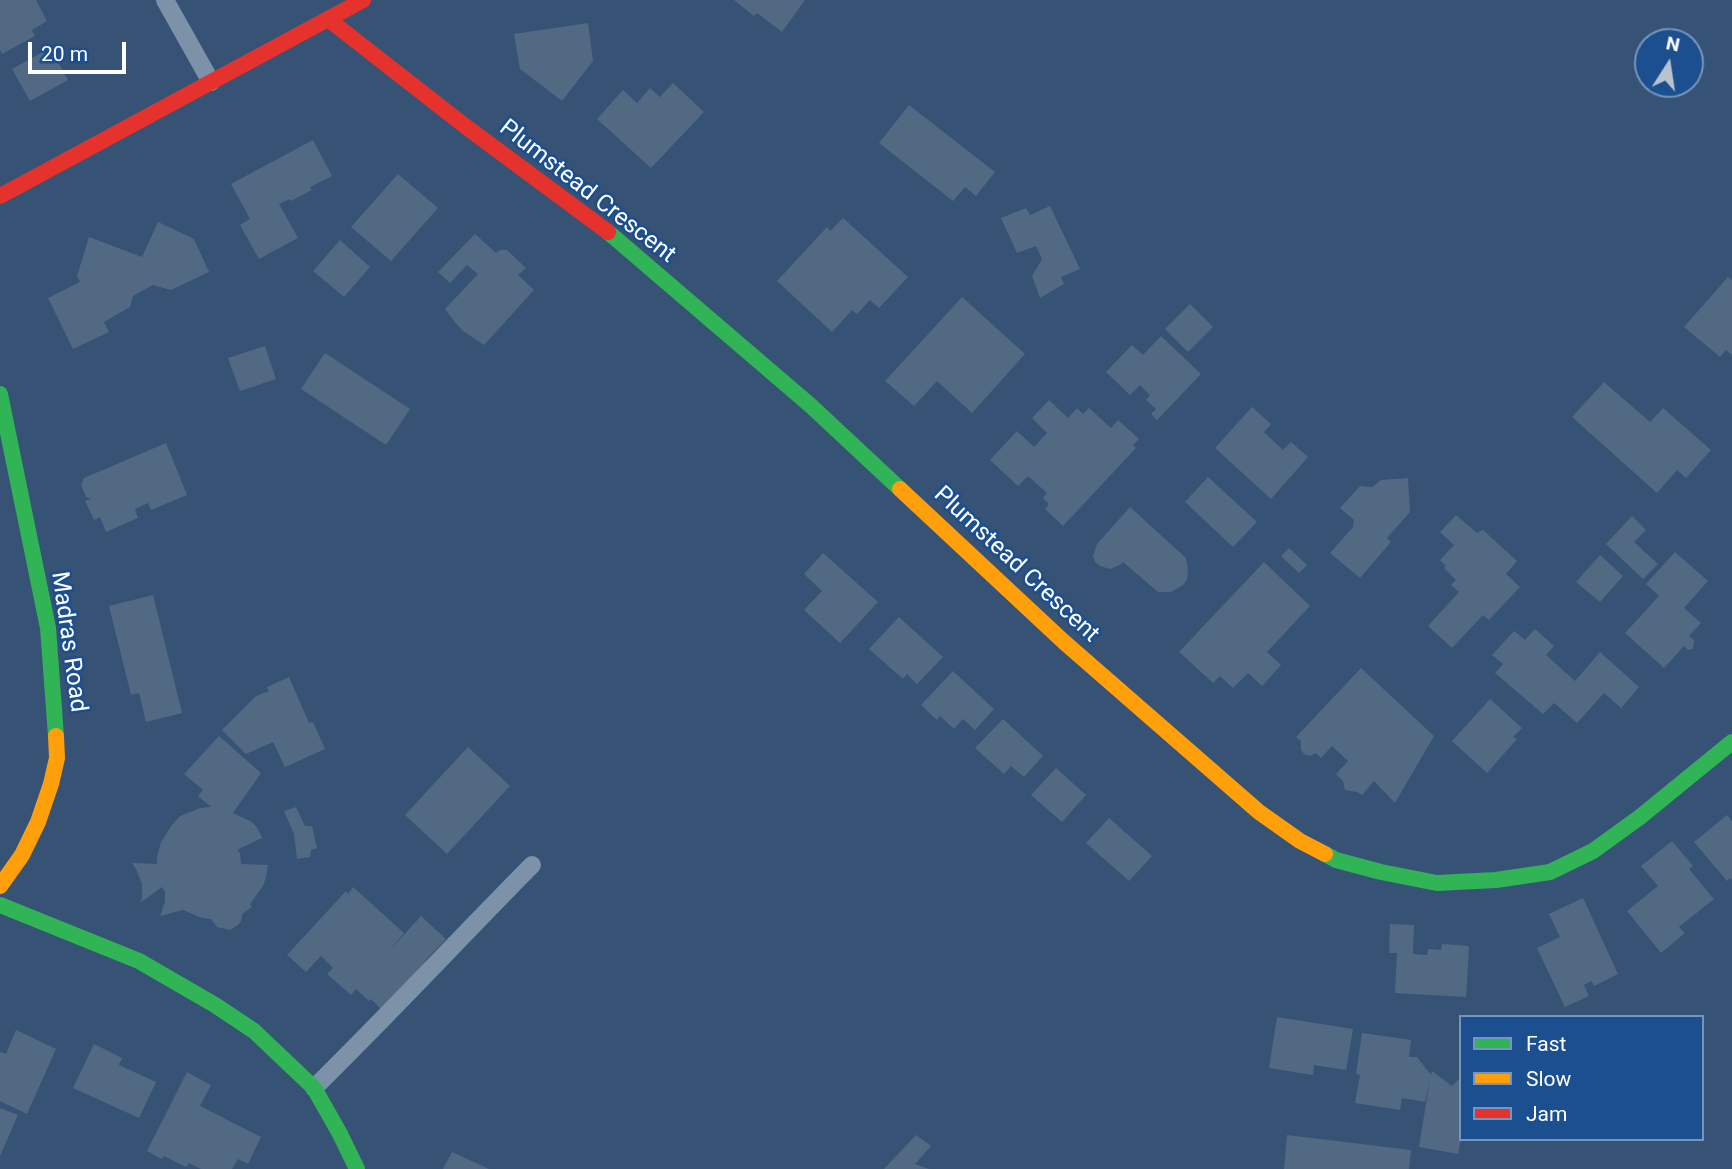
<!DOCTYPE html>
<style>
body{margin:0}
#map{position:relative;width:1732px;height:1169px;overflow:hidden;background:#365274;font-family:Roboto,sans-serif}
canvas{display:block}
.legend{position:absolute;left:1459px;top:1015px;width:245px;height:126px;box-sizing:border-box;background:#1b4f8f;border:2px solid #7695bc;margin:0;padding:9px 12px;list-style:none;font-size:21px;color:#fff}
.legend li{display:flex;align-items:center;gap:14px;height:35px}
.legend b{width:35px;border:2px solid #7695bc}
.north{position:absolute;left:1634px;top:28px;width:70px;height:70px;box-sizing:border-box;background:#1b4f8f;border:2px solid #7695bc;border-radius:50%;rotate:12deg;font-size:19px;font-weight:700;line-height:28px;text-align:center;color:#fff}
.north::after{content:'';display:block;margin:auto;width:24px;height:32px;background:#b9c2ce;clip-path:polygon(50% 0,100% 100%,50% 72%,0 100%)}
.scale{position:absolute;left:28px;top:42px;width:98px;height:32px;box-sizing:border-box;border:4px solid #fff;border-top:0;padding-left:9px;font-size:21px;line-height:24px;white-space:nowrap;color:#fff;-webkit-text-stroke:5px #1b4f8f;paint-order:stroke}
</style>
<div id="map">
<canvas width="1732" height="1169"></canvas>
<ul class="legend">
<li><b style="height:9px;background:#30b455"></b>Fast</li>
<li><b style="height:9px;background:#ff9f0a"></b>Slow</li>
<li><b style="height:9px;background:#e5322d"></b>Jam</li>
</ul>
<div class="north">N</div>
<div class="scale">20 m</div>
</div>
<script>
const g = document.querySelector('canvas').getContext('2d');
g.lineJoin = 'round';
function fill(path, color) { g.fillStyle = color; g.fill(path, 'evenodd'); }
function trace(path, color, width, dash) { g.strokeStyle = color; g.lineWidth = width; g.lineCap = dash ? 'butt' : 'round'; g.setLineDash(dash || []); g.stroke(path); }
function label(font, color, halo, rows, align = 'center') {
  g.font = font + ' Roboto,sans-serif'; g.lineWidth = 5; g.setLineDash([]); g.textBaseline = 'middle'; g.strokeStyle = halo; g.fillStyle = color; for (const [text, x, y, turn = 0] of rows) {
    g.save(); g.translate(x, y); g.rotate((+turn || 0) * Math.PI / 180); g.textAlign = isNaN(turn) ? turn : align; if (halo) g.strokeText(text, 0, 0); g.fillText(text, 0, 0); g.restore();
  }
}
fill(new Path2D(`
 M0 0H36L47 21 32 30 35 36 2 54 0 50Z
 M734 0H805L782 32 757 13 754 16Z
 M588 23 593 61 562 101 520 69 514 34Z
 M50 48 68 80 30 101 12 69Z
 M673 83 704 112 651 168 597 119 623 90 637 103 650 88 660 97Z
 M909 105 995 172 976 196 965 187 953 201 879 143Z
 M313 140 332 176 310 187 312 190 291 201 290 199 279 204 298 238 259 259 240 225 250 219 231 184Z
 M398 174 438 208 391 261 351 227Z
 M1050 206 1080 269 1061 277 1064 284 1040 298 1032 276 1042 259 1036 246 1017 253 1001 218 1026 208 1030 215Z
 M843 218 908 277 879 308 870 300 857 314 852 310 832 332 777 281 827 227 830 231Z
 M158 222 194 239 209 272 171 290 153 285 133 296 130 307 104 322 109 332 73 349 48 298 80 282 77 276 89 237 142 257Z
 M475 234 496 253 500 250H507L526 268 518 275 534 290 484 345 463 331 454 321 445 309 478 274 467 265 450 283 438 272Z
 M340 240 370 267 344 297 313 271Z
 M1728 277 1732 280V355L1726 350 1720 357 1684 327Z
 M962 297 1025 354 972 413 937 381 914 406 885 381Z
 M1190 304 1213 327 1188 352 1165 329Z
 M1161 336 1201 374 1157 420 1151 414 1156 409 1146 400 1150 395 1140 385 1130 395 1106 372 1132 345 1143 355Z
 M265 346 276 379 240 391 228 358Z
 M325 353 410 409 386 445 301 389Z
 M1604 382 1650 422 1663 408 1711 450 1686 478 1677 470 1657 493 1572 417Z
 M1049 400 1068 418 1077 408 1083 414 1089 408 1111 428 1118 420 1139 439 1133 445 1136 448 1063 526 1045 509 1049 504 1043 498 1047 493 1028 476 1018 486 990 460 1017 431 1034 447 1047 433 1032 418Z
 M1252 407 1271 424 1264 432 1283 450 1291 442 1308 457 1271 499 1215 448Z
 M166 443 187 495 151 510 148 503 135 509 138 518 106 532 100 517 94 520 85 501 91 499 86 497 81 485 84 478Z
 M1208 477 1257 522 1233 547 1185 502Z
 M1408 478 1410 512 1387 538 1391 542 1360 578 1330 553 1353 527 1354 520 1340 508 1360 486 1372 487 1381 480Z
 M1130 507 1186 558 1188 571 1187 579 1183 585 1171 592H1158L1123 562 1120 565 1110 569 1100 566 1095 562 1093 556 1097 544Z
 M1456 515 1477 533 1483 530 1517 561 1506 574 1520 587 1489 620 1483 615 1452 648 1428 626 1459 592 1451 585 1456 580 1444 568 1446 566 1440 560 1454 545 1440 532Z
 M1632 516 1646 530 1634 542 1658 564 1643 579 1606 544Z
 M1289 548 1307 565 1299 573 1281 556Z
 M1675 552 1708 581 1684 608 1701 623 1689 636 1694 640 1693 649 1688 650 1684 646 1664 668 1625 633 1659 596 1646 584Z
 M823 553 878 602 840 643 804 610 822 591 804 574Z
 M1600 555 1623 576 1600 602 1576 582Z
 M1264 562 1310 606 1267 652 1281 665 1262 686 1248 673 1233 688 1220 676 1213 683 1179 652Z
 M153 595 182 713 146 722 139 693 131 695 109 606Z
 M899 617 943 657 917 684 907 674 903 679 869 649Z
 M1535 629 1554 646 1546 655 1575 681 1600 652 1639 687 1621 708 1604 693 1577 723 1554 703 1543 714 1495 673 1503 664 1492 655 1514 631 1525 640Z
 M1361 668 1434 736 1395 803 1374 781 1362 795 1357 792 1345 790 1343 781 1336 774 1348 761 1332 746 1321 758 1316 753 1310 756 1304 754 1301 750V741L1296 737Z
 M953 671 994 709 975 730 963 719 954 729 940 716 937 720 921 705Z
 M289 677 309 723 313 722 325 749 285 767 273 742 246 754 222 730 256 696 269 691 267 687Z
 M1490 699 1522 728 1513 737 1517 739 1487 773 1452 741Z
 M1003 719 1043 756 1024 777 1011 766 1004 774 975 748Z
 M219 736 261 773 233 813 252 822 258 829 262 838 237 850 240 853 241 864 268 865 266 877 263 886 250 904 252 907 242 914 241 921 238 925 230 930 217 927 211 919 202 918 183 910 160 916 165 902V892L162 887 140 903 142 897V884L136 869 132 863 157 864V857L161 842 172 825 180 816 200 808 211 807 198 796 203 790 184 774Z
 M468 747 510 786 447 854 405 815Z
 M1056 768 1086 795 1062 822 1031 795Z
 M296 807 305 826H312L317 848 311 850 310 857 297 859 294 834 284 811Z
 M1727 815 1732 821V880L1730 878 1727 881 1694 842Z
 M1109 818 1152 856 1129 881 1086 843Z
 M1672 841 1693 866 1689 869 1714 899 1679 927 1685 933 1661 953 1627 911 1658 886 1641 866Z
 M353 887 404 933 388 952 421 916 446 939 425 961 428 965 384 1012 371 999 369 1001 356 989 351 995 327 974 333 968 321 956 306 972 287 955 346 891 348 894Z
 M1583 898 1618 974 1594 986 1591 981 1584 985 1589 996 1565 1007 1537 948 1560 937 1549 914Z
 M1390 924 1414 925 1413 954 1427 955 1428 949 1441 950 1442 944 1469 946 1466 997 1395 993 1397 953H1389Z
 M1277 1017 1353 1029 1346 1070 1314 1065 1313 1075 1269 1068Z
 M16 1030 56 1049 27 1114 0 1101V1052L6 1054Z
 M1362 1033 1411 1040 1409 1057H1417L1431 1075 1432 1071 1452 1086 1461 1077V1139L1458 1154 1419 1147 1430 1079 1425 1102 1402 1098 1400 1110 1355 1103 1360 1075 1356 1074Z
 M94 1044 122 1058 119 1065 156 1082 139 1118 73 1088Z
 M187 1072 211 1085 200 1106 261 1137 248 1164 238 1159 232 1169H201L189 1163 186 1167 164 1156 162 1159 147 1151Z
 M0 1108 18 1115 0 1156Z
 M916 1135 931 1146 915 1164 929 1169H884Z
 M1287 1135 1411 1150 1409 1169H1284Z
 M452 1152 489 1169H443Z`), '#526984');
trace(new Path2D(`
 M165 0 211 82
 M314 1088C388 1015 459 939 532 865`), '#7d92a8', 18);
trace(new Path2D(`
 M608 232 810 405 900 489
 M0 394 48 628 56 736
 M1325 854 1336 860 1381 872 1437 883 1496 880 1550 872 1593 851 1640 817 1732 742
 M0 905 139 961 215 1005 254 1031 314 1088 340 1134 357 1169`), '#30b455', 16);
trace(new Path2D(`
 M900 489 1064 642 1259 812 1300 841 1325 854
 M0 886 22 855 38 822 51 784 57 758 56 736`), '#ff9f0a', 16);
trace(new Path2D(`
 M328 19 465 126 608 232
 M0 196 363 0`), '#e5322d', 16);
label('24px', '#fff', '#1b4f8f', [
 ["Plumstead Crescent",587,192,38],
 ["Plumstead Crescent",1016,565,43],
 ["Madras Road",68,642,82]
]);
</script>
